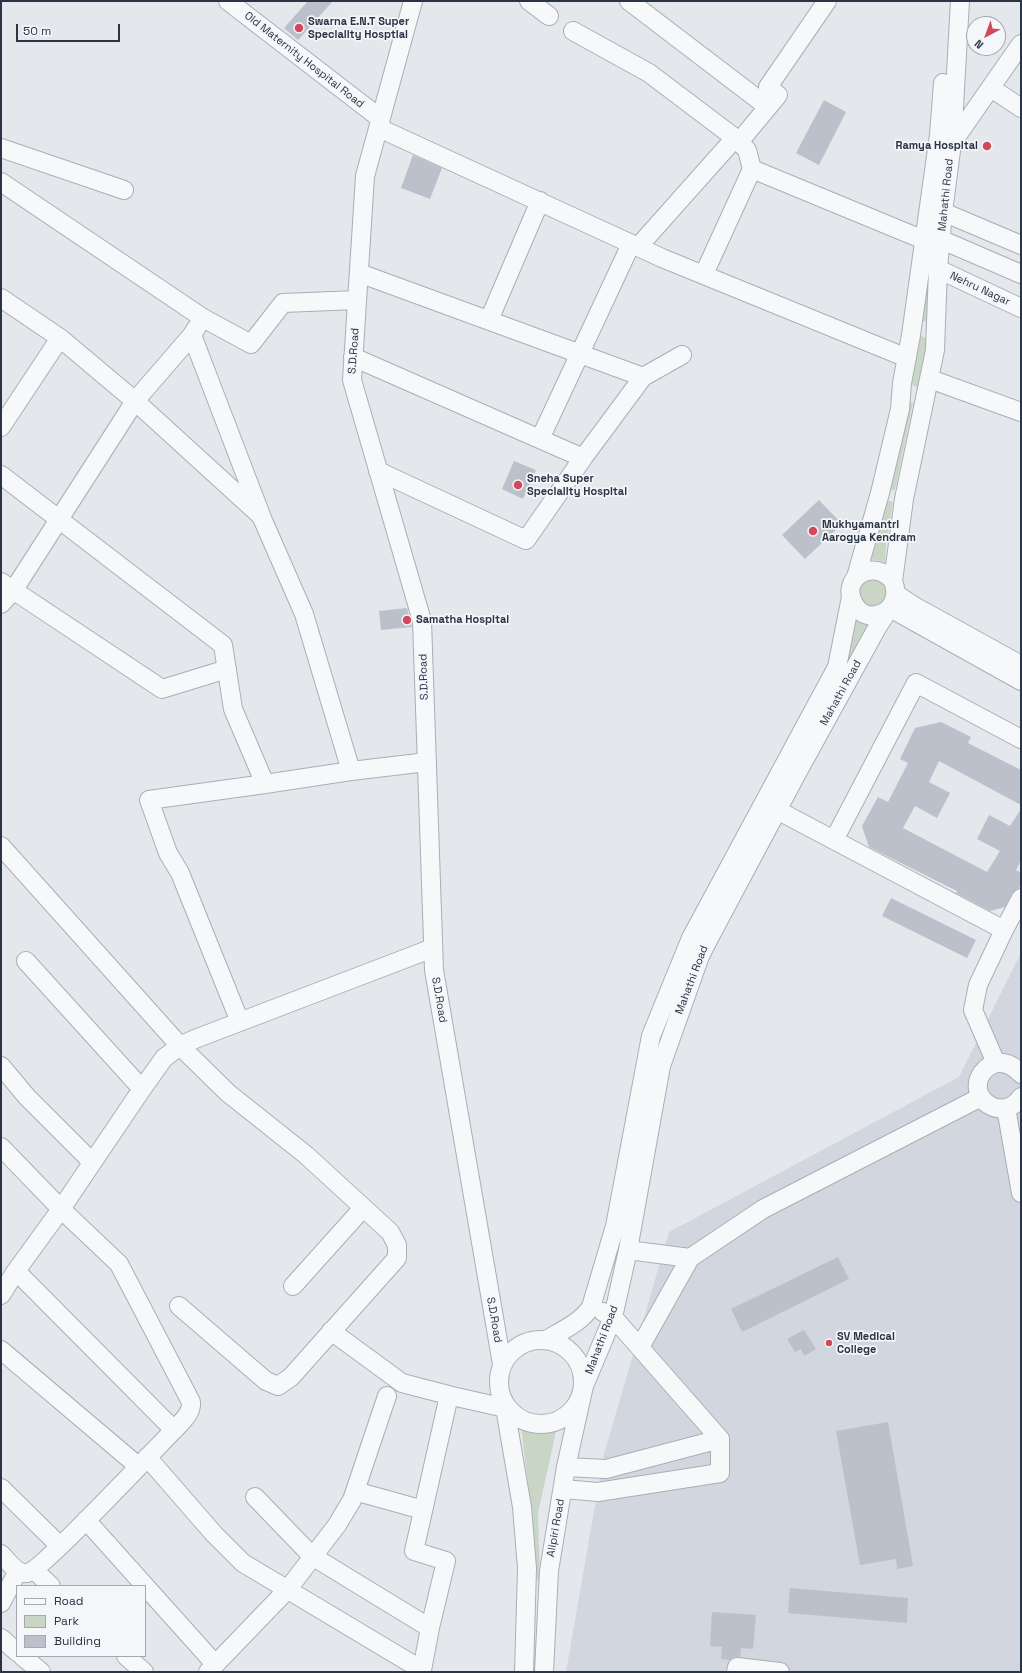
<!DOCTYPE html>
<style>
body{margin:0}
#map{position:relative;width:1022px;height:1673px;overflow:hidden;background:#e4e7ec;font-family:"Space Grotesk",sans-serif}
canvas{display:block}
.frame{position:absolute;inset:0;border:2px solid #2b3445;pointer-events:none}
.legend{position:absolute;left:16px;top:1585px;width:130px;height:72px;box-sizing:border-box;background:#f4f6f9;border:1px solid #a4a8b1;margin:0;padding:5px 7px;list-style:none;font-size:12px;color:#2b3445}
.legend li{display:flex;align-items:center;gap:8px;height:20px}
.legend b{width:20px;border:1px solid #a4a8b1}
.north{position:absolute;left:966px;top:16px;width:40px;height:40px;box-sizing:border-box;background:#f4f6f9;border:1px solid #a4a8b1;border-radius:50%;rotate:221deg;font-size:11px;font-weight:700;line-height:16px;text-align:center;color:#2b3445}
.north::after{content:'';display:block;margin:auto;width:14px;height:18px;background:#d1495b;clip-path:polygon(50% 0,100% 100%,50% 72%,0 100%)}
.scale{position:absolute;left:16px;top:24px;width:104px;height:18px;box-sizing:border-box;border:2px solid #2b3445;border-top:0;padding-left:5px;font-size:12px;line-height:14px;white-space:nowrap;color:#2b3445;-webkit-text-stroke:3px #f4f6f9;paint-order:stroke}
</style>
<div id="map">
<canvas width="1022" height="1673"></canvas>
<div class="frame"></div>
<ul class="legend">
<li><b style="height:5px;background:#f7f8fa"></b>Road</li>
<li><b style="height:11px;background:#c9d6c5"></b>Park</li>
<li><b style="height:11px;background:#bbc0ca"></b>Building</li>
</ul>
<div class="north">N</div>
<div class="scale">50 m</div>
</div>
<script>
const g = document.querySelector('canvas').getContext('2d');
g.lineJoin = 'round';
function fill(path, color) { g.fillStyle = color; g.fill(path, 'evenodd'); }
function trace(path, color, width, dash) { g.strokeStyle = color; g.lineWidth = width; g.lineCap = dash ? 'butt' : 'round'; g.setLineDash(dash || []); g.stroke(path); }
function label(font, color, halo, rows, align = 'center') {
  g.font = font + ' "Space Grotesk",sans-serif'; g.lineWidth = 3.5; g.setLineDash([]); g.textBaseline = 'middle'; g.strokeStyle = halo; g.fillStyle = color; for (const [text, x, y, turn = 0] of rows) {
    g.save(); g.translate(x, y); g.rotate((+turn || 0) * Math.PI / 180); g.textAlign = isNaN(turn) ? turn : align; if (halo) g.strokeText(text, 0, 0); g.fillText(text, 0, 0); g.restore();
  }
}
fill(new Path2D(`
 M1021 953V1672H566L604 1454 669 1232 959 1077Z`), '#d2d6de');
fill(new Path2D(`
 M936 232 930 323 922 321Z
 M921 336 929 339 921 386 916 387 908 382 916 338Z
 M907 402 913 403 895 490 889 489Z
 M886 500 893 502 886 545 885 562 870 559Z
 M869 577 886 582 888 599 874 608 863 605 858 589Z
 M854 617 872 624 842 672 852 642Z
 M521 1426 541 1429 557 1427 538 1513 540 1581H537L532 1517Z`), '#c9d6c5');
fill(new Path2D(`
 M308 1H333L298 40 284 28Z
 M824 100 846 112 819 165 796 153Z
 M413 155 442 168 430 199 401 188Z
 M514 461 536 470 523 499 502 489Z
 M819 500 842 524 805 559 782 535Z
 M407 608 412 627 381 630 379 611Z
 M941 722 971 737 968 743 1021 770V805L939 761 929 782 950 793 937 818 915 806 903 828 987 872 1000 851 977 839 989 815 1010 826 1021 809V860L1016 870 1021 873V886L1012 893 1005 907 990 911 956 893 957 891 869 847 862 826 878 797 888 802 908 763 900 759 915 728Z
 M891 898 976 940 967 958 882 916Z
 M838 1257 849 1279 742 1332 731 1309Z
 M804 1330 816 1349 804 1356 801 1349 795 1352 787 1339Z
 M888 1422 913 1566 897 1569 896 1559 860 1565 836 1431Z
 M790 1588 908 1598 907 1623 788 1613Z
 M712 1612 756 1615 753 1649 741 1648 740 1657H733L730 1660 721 1659 722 1647 710 1646Z`), '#bbc0ca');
const minor = new Path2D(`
 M228 1 381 119
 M413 1 365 176 352 380 422 621 434 970 502 1364
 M529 1 549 16
 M629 1 768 107
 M573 31 649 73 735 138
 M991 88 1021 108
 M379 128 662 258 907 358
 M739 142 778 95 768 87 827 1
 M952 143 1021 44
 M1 148 124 190
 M1 182 203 318 251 344 283 303 357 300
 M943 212 1021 245
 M942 240 1021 274
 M638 247 735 138 747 150 752 169
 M938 269 1021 308
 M359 273 643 377
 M704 274 752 169 924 240
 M1 298 60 338 135 401 259 514
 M489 320 540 201
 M192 335 262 518 304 614 351 771 427 762
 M353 357 583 458 643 377 682 355
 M930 379 1021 412
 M1 427 60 338
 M540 439 631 244
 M378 471 526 540 583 458
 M1 475 223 645 233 709 265 784 351 771
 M856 577 880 493 900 409 902 383 911 335 939 135 943 83
 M893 581C874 557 839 578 854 604 868 629 905 610 893 581L904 499 935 350 938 269 943 212 952 143 960 1
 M1 582 162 689 227 669
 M896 594 914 606 1021 665
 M1 604 13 591 135 401 192 335 197 327
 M777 810 1004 930 1021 898
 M834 840 916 683 1021 739
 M1 846 180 1046 228 1093 306 1155 390 1232 397 1245V1258L291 1377 278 1386 266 1381 179 1306
 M26 961 142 1089
 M240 1022 180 873 168 853 149 800 265 784
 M996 1063 973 1010 978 985 1004 930
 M1 1066 27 1097 92 1162
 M1021 1074C1015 1067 1007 1062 997 1063 991 1064 986 1068 982 1073 965 1098 1003 1124 1021 1097
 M1006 1108 1021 1193
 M1 1147 61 1209 119 1264 191 1402C192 1414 181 1422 174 1430 155 1449 41 1571 27 1573 17 1575 8 1561 1 1554
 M628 1250 690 1258
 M16 1271 174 1430
 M293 1286 363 1208
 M1 1295 16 1271 61 1209 142 1089 164 1058 180 1046 195 1039 433 948
 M331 1331 402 1383 452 1396
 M499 1382a42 42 0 1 1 84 0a42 42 0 1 1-84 0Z
 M546 1340C563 1330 580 1323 591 1307L615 1226 651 1036 691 938 837 667 851 597
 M640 1347 690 1258 763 1209 981 1097
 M1 1350 138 1466
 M504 1402 522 1507 527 1568 524 1672
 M147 1457 214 1534 243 1563 422 1670 430 1628 312 1556 255 1497
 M566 1467 606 1469 720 1439
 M1 1488 60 1546
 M563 1489 598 1492 720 1473V1439L613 1317 603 1312
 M355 1491 423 1510
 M86 1520 215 1664
 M34 1570 51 1586
 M1 1603 18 1571
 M430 1628 446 1561 414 1551 448 1400 452 1396 505 1408
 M1 1638 17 1652
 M22 1656 41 1672
 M126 1656 144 1672
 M208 1672 288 1589 337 1525 352 1500 387 1396
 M544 1672 549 1571 566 1467 584 1386 613 1317 628 1250 661 1066 700 956 706 944 796 775 878 626 890 608 1021 681
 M736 1672 737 1667 780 1672`);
trace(minor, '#a9aeb7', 20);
trace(minor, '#f7f8fa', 18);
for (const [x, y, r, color] of [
 [299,28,5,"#d1495b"],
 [987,146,5,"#d1495b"],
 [518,485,5,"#d1495b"],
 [813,531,5,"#d1495b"],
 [407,620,5,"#d1495b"],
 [829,1343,4,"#d1495b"]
]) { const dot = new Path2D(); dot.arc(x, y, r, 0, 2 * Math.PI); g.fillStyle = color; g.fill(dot); trace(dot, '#f4f6f9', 1.5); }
label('bold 11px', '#2b3445', '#f4f6f9', [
 ["Swarna E.N.T Super",308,22],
 ["Speciality Hosptial",308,35],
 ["Ramya Hospital",978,146,"right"],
 ["Sneha Super",527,479],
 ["Speciality Hospital",527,492],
 ["Mukhyamantri",822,525],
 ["Aarogya Kendram",822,538],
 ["Samatha Hospital",416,620],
 ["SV Medical",837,1337],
 ["College",837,1350]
], 'left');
label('11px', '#2b3445', '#f4f6f9', [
 ["Old Maternity Hospital Road",304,60,38],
 ["Mahathi Road",946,195,-84],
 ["Nehru Nagar",980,289,25],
 ["S.D.Road",354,351,-86],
 ["S.D.Road",424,677,-92],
 ["Mahathi Road",841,693,-61],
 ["Mahathi Road",692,980,-69],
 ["S.D.Road",439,1000,80],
 ["S.D.Road",494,1320,80],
 ["Mahathi Road",602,1340,-69],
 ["Alipiri Road",556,1528,-80]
]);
</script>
